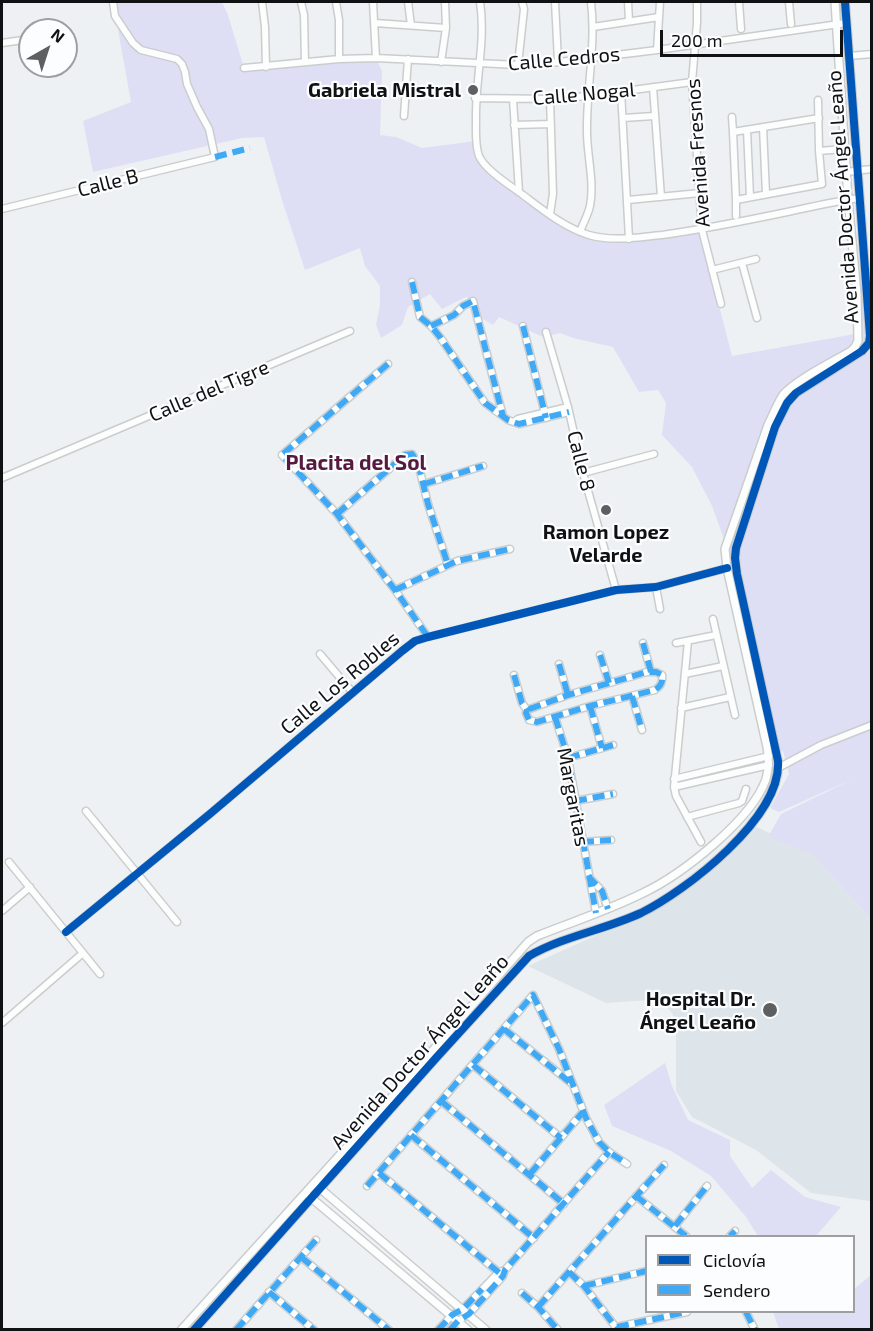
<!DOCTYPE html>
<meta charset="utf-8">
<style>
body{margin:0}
#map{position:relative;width:873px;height:1331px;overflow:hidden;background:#eef1f3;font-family:"Exo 2",sans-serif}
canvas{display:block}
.frame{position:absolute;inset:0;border:3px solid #101113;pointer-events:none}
.legend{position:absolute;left:645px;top:1235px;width:210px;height:78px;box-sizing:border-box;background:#fcfdfe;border:2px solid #9e9fa0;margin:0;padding:8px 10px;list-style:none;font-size:18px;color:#101113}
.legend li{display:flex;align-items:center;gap:12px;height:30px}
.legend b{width:30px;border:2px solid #9e9fa0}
.north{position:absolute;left:18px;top:18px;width:60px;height:60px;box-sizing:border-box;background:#fcfdfe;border:2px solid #9e9fa0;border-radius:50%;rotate:39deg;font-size:16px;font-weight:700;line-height:24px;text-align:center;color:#101113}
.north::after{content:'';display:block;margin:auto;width:21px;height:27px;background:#5e5f61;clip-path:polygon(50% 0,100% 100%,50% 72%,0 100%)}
.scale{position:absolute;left:660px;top:30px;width:183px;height:27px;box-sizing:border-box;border:3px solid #101113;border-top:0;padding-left:8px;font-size:18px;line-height:21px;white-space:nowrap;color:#101113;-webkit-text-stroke:4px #fcfdfe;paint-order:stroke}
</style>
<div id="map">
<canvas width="873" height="1331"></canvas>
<div class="frame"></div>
<ul class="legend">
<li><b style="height:8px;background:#0057b8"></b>Ciclovía</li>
<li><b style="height:8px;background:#3fa9f5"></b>Sendero</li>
</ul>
<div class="north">N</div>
<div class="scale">200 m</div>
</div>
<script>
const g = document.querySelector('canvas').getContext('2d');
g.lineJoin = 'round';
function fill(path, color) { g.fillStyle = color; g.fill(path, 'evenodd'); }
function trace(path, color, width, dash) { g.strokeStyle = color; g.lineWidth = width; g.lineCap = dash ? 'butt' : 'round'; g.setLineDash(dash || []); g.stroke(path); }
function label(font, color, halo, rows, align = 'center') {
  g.font = font + ' "Exo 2",sans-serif'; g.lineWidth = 4.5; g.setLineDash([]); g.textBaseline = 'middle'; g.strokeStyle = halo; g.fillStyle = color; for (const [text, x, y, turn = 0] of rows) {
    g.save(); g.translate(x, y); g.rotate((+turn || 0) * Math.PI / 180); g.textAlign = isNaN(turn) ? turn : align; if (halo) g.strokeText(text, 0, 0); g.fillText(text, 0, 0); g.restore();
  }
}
fill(new Path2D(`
 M753 825 812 854 871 919V1200L870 1201 811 1193 756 1150 692 1117 676 1091V1033L673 1015 666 1005 651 1000 606 1003 528 966 659 907 679 893Z`), '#dde5eb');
fill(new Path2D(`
 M113 2H222L228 15 244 68 376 58 382 71 380 135 396 137 422 148 476 141 483 163 519 192 580 232 629 239 702 230 711 275 732 356 855 334 856 295 871 293V919L812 854 768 837 781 814 853 779 779 812 770 808 789 774 783 751 780 752 761 667 735 569 712 506 692 467 662 435 666 403 658 390 639 392 613 347 573 338 560 333 543 337 499 317 493 325 481 318 475 302 466 297 442 309 430 294 408 307 402 325 381 338 376 325 380 304V286L365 266 360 248 305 270 282 200 264 137 242 138 93 172 83 121 131 102Z
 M665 1063 672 1086 688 1120 730 1140V1156L752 1188 771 1170 805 1197 841 1207 816 1236H758L746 1217 711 1176 671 1151 612 1126 604 1105Z
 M871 1275V1329H779L773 1312H854V1289Z`), '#dedff5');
const minor = new Path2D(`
 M262 2 265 27 266 67
 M301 2 304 15 305 62
 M336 2 339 20V59
 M373 2 376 58
 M408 2 411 25
 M480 2C486 41 475 80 476 120 476 132 475 145 479 156 485 170 511 186 523 195 543 210 565 228 589 235 613 242 638 237 662 235 706 229 749 220 792 211 815 206 837 201 860 198
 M555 2 558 61
 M628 2 629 21
 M697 2V23L692 82 702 230 721 304
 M739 2 741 29
 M789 2 791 24
 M375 23 446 28
 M593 27 659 17
 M2 43 30 39
 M657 50 660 2
 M849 56 872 54
 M441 62 446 28 445 2
 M518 65 524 9 522 2
 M244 68 339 59 376 58 518 65H535L657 50 846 23
 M653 87 661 197
 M621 91 629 239
 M475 98 550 99 588 96 692 82
 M513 99 519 192
 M818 100 819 151 844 149
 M404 116 408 59
 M732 117 733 132
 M623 118 654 116
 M819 118 733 132 736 200 822 184 819 151
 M514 125 551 124
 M763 127 766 194
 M747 130 750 197
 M846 172 872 169
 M628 200 700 193
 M2 209 215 157 209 129 197 107 187 84 185 72 182 64 177 59 141 50 133 43 115 16 113 2
 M550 214 553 194 550 99
 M736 216V200
 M580 232C583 223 588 215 590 206 595 180 586 153 587 127 587 84 596 44 591 2
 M742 263 757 318
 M712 270 756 259
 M412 282 420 317 431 326 440 337 485 403 508 420 519 424 569 412
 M431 326 454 315 463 306 473 301 503 416
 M523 326 546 418
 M546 332 568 407 583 473 616 590
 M388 364 282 455 337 514 395 590 428 637
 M514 422 518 419 568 407
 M583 473 654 454
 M2 478 350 331
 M424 484 483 466
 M337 514 405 455 412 454 418 463 428 504 448 565
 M656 587 660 609
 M395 590 457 561 510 549
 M713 619 735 715
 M688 641 674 787 676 796 701 842
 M643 643 651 672
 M676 643 716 635
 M320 654 353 693
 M600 655 609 683
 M559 664 568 695
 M685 674 723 666
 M514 675 522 703 527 710 526 713 529 720 537 722 590 706 655 690C661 686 663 682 662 675L656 672H647L568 695 527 710
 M632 696 642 730
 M590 706 602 748
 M681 708 730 697
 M555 717 568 758 596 913
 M568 758 613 745
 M778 768 821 745 872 725
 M674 779 769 756
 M674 787 769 765
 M575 801 613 794
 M86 811 177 922
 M687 817 739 803 742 801 746 789
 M582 842 611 840
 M9 862 100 974
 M589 877 602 891 608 909
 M2 911 30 887
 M66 932 211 813 402 651 415 641 428 637 616 590 656 587 727 568
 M2 1023 83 953
 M504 1029 571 1083
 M473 1065 561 1138
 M441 1101 564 1204
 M411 1135 534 1238
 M379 1173 503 1276
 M530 1174 583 1112
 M367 1186 533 995 559 1049 586 1118 599 1142 609 1152 627 1164
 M636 1196 686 1236
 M675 1226 707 1186
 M730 1236 735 1231
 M301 1257 389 1330
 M569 1272 584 1286 618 1330
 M584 1286 646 1271
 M269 1292 314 1330
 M522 1293 538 1307 558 1330
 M538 1307 664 1165
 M746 1312 755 1330
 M617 1327 687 1312
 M236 1330 316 1240
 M438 1330 452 1315 463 1309 499 1272 502 1271
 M450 1330 458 1321 469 1314 503 1276 505 1270 609 1152`);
const tertiary = new Path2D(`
 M316 1185 486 1330
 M309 1196 468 1330
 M181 1330 375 1116 528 942 537 936C572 922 609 910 643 893 681 875 752 820 766 779 769 769 769 758 767 747L727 568 725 549 768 425C773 415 777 404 783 395 794 381 834 361 851 351L855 347 858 341 857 294 848 199 835 2
 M194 1330 436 1058 529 956C564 936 604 930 641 913 686 891 782 817 778 761L737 574 735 558 736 548 775 427 787 403 796 393 862 351 869 343 870 336 845 2`);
trace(minor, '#cacdce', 9);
trace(tertiary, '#cacdce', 10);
trace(minor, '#fcfdfd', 6);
trace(tertiary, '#fcfdfd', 7);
trace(new Path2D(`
 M215 157 250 148
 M412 282 420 317 431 326 440 337 485 403 508 420 519 424 569 412
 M431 326 454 315 463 306 473 301 503 416
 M523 326 546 418
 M388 364 282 455 337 514 395 590 428 637
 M424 484 483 466
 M337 514 405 455 412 454 418 463 428 504 448 565
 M395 590 457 561 510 549
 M643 643 651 672
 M600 655 609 683
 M559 664 568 695
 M514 675 522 703 527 710 526 713 529 720 537 722 590 706 655 690C661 686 663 682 662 675L656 672H647L568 695 527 710
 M632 696 642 730
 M590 706 602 748
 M555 717 568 758 596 913
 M568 758 613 745
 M575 801 613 794
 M582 842 611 840
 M588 876 602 891 608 909
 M504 1029 572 1084
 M473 1065 561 1138
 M441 1101 564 1204
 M411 1135 534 1238
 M379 1173 503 1276
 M530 1174 583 1112
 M367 1186 533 995 559 1049 586 1118 599 1142 609 1152 627 1164
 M636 1196 686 1236
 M675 1226 707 1186
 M730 1236 735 1231
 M301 1257 389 1330
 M569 1272 584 1286 618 1330
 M584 1286 646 1271
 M269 1292 314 1330
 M522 1293 538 1307 558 1330
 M538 1307 664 1165
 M746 1312 755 1330
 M617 1327 687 1312
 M236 1330 316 1240
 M438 1330 452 1315 463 1309 482 1289
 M450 1330 458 1321 469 1314 503 1276 505 1270 609 1152`), '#3fa9f5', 6, [12, 6]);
trace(new Path2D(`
 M66 932 211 813 402 651 415 641 428 637 616 590 656 587 727 568
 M194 1330 436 1058 529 956C564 936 604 930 641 913 686 891 782 817 778 761L737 574 735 558 736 548 775 427 787 403 796 393 862 351 869 343 870 336 845 2`), '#0057b8', 8);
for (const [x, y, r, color] of [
 [473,90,6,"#5e5f61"],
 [606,510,6,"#5e5f61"],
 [770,1010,8,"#5e5f61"]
]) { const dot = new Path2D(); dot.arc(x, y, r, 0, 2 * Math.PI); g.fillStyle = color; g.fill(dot); trace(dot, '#fcfdfe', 2); }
label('20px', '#101113', '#fcfdfe', [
 ["Calle Cedros",564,59,-5],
 ["Calle Nogal",584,94,-5],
 ["Avenida Fresnos",698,153,-94],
 ["Calle B",108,183,-14],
 ["Avenida Doctor Ángel Leaño",843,197,-94],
 ["Calle del Tigre",209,391,-23],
 ["Calle 8",581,461,76],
 ["Calle Los Robles",340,683,-40],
 ["Margaritas",573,797,79],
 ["Avenida Doctor Ángel Leaño",420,1052,-48]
]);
label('bold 20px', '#101113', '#fcfdfe', [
 ["Gabriela Mistral",461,90],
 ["Ramon Lopez",606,532,"center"],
 ["Velarde",606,555,"center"],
 ["Hospital Dr.",756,999],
 ["Ángel Leaño",756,1022]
], 'right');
label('bold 21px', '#571a3f', '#fcfdfe', [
 ["Placita del Sol",356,463]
]);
</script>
